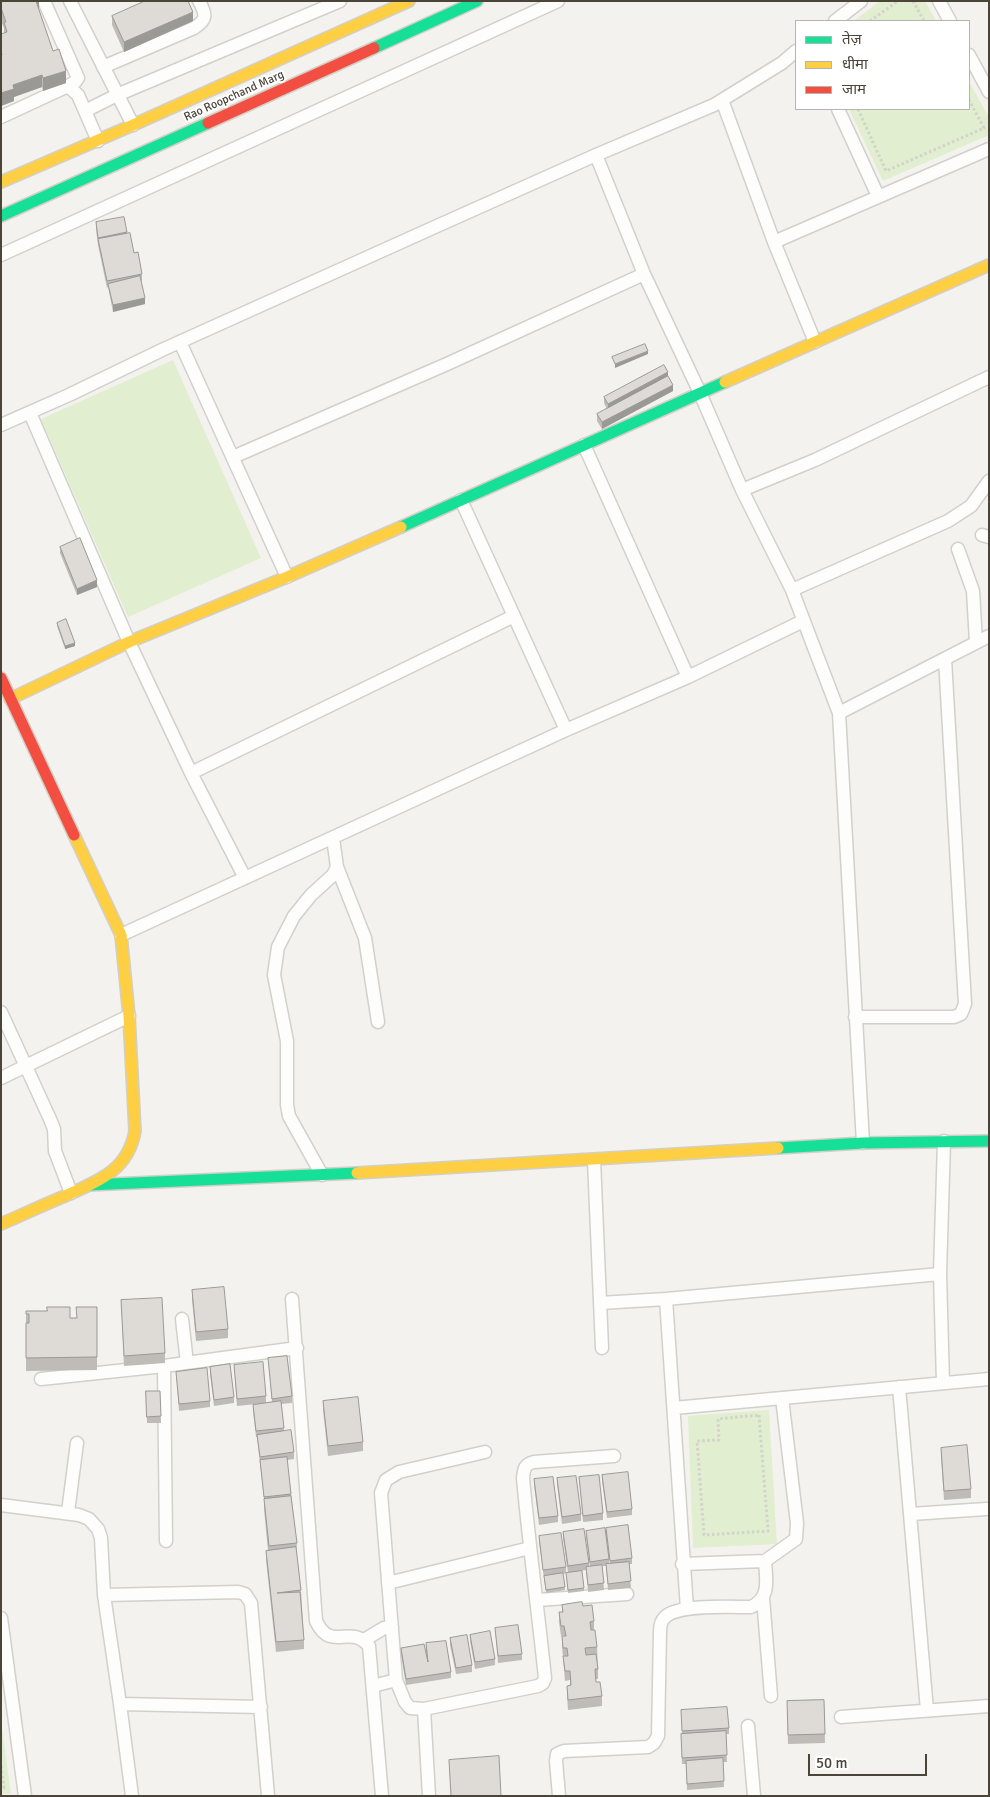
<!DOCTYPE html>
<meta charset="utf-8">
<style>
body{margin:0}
#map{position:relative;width:990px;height:1797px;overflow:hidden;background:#f4f2ee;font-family:Signika,"Noto Sans Devanagari",sans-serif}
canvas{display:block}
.frame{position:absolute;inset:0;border:2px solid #4b4439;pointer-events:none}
.legend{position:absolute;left:795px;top:20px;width:175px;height:90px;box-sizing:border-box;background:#fff;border:1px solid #b7b4b0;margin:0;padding:6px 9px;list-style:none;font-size:15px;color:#4b4439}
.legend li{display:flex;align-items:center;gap:10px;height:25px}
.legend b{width:25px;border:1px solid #b7b4b0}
.scale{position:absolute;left:808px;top:1754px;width:119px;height:22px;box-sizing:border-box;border:2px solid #4b4439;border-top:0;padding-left:6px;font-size:15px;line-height:18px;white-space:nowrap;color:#4b4439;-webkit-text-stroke:4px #fff;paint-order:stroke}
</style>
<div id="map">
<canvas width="990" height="1797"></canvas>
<div class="frame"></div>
<ul class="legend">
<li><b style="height:6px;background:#16e098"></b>तेज़</li>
<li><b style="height:6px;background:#ffcf43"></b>धीमा</li>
<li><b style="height:6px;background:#f24e42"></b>जाम</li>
</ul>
<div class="scale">50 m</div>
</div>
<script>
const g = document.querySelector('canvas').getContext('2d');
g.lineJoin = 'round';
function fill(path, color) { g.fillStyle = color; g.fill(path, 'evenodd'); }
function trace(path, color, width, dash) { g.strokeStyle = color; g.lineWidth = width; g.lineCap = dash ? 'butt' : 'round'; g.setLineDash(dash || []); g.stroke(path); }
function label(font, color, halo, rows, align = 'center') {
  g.font = font + ' Signika,sans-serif'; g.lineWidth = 4; g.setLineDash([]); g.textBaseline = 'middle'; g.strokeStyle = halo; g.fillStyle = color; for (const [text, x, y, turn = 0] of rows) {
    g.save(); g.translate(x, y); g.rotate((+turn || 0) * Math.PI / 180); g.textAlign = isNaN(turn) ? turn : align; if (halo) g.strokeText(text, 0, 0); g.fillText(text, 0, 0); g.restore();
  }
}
fill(new Path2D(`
 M880 1H925L936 21H854Z
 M969 81 989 118V135L883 181 849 109H969Z
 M173 360 261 558 128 617 41 419Z
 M769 1410 777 1544 693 1548 688 1416Z
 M1 1721 11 1794H1Z`), '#e1eecf');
const street = new Path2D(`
 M70 1 133 125
 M939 1 950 21
 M835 21 861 1
 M969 55 989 92
 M103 67 194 28C208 19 206 14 199 1
 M68 86 78 95 98 141
 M722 100 774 242 815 342
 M838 109 878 196
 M85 111 117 95 340 1
 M1 117 68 86 75 82 78 78 44 1
 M596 155 644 274 700 393 742 490 792 590 839 713 863 1143
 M774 242 989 149
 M1 255 558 1
 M180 342 287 577
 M30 413 129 642 191 773 245 878
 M1 425 69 395 164 349 437 226 596 155 714 105 782 63 796 51
 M584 445 688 677
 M233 457 447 364 644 274
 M742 490 815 460 989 377
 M461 500 566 730
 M982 535 989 537
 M958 549 973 591 976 642
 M792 590 948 521 971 506 989 481
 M839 713 989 636
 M191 773 514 616
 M337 867 365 938 378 1022
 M121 935 566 730 688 677 803 621
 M1 1012 50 1119 54 1129 55 1151 71 1193
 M855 1017H954L961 1014 965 1004 945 659
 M1 1078 129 1016
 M594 1160 602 1348
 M322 1175 289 1116 287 1105V1041L274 975 278 947 294 916 311 895 333 875 337 867 333 838
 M292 1299 316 1621C331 1653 350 1623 369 1646L382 1796
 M666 1299 687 1609
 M600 1303 666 1299 940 1274
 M182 1319 187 1363
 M164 1366 166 1541
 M41 1379 164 1366 297 1348
 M943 1383 940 1274 944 1141
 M899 1387 927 1710
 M674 1408 989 1379
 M1 1505 79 1515 89 1519 98 1529 101 1538 104 1595 120 1704 261 1707
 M68 1512 77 1443
 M911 1514 986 1509
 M682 1564 765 1561 796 1539 797 1523 782 1398
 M388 1583 530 1548
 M104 1595 238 1592 245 1594 251 1603 268 1796
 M763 1598 771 1696
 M537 1600 627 1594
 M1 1618 25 1796
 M364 1640 384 1628 392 1627
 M396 1680 405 1702 410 1708 424 1709 538 1686 543 1683 545 1678C538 1611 529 1544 523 1478 524 1468 525 1464 534 1462L614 1456
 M373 1686 396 1680 381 1493 386 1480 399 1472 485 1452
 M120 1704 132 1796
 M424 1709 429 1796
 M841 1717 989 1706
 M748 1726 754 1796
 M559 1796 556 1761 557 1754 564 1751 648 1747 654 1743 658 1736 660 1631C660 1625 661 1621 665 1617 679 1604 731 1607 751 1607 771 1598 766 1579 765 1561`);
const fast = new Path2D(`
 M374 48 477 1
 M1 216 208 123
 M401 527 725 382
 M778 1148 863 1143 989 1141
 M89 1185 357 1173`);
const slow = new Path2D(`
 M1 182 133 125 409 1
 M725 382 989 265
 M10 699 129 642 287 577 401 527
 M357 1173 778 1148
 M1 1224C22 1215 43 1205 65 1196 98 1181 128 1171 135 1131L129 1016 121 935 74 835`);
const jam = new Path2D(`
 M208 123 374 48
 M1 678 74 835`);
trace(street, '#d2d0cb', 15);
trace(fast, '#d3cfc5', 14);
trace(slow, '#d3cfc5', 14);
trace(jam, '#d3cfc5', 14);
trace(new Path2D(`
 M913 1 924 21
 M870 21 898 1
 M858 109 886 171 984 128 969 100
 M759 1415 768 1531 704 1535 697 1441 719 1440 718 1419Z
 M1 1766 4 1788H1`), '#d3d2cc', 3, [2.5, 2.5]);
trace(street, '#fdfdfc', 12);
trace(fast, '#16e098', 11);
trace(slow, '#ffcf43', 11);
trace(jam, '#f24e42', 11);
fill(new Path2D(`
 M1 1H39V10L53 51 66 83 43 91 42 87 14 97V101L1 106V34L4 33V28L1 21Z
 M112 16 193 21 124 52 112 25Z
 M96 222 127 232 134 253 142 274V281H141L145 304 113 312 108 287 107 288 98 245 96 229Z
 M673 391 602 429 597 421V414L607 409 604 403V397Z
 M60 547 97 587 77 595 60 553Z
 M57 623 75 646 65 649 57 626Z
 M192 1290 228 1329V1338L196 1341 192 1300Z
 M121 1300 165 1353V1363L124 1366Z
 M97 1307V1370L26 1371V1311L70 1318H76Z
 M268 1358 292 1396V1403L281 1404 284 1431 294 1452V1459L287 1460 297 1543 296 1553 301 1590 304 1640V1649L276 1652 266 1560V1551H268L264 1509V1499L257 1437H256L253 1411V1405L272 1402Z
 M234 1365 266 1396V1403L237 1406Z
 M210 1367 234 1397V1403L214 1406 210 1374Z
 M176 1372 210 1401V1407L179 1411Z
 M146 1391H160L161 1423H147Z
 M323 1401 363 1442V1451L328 1456 323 1410Z
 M941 1448 971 1489V1498L944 1500 941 1457Z
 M602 1475 632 1509V1515L607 1518 602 1481Z
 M579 1477 603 1513V1520L583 1522Z
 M557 1478 581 1514V1521L562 1524 557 1484Z
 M534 1479 558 1516V1522L539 1525 534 1485Z
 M606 1528 632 1558V1564H629L631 1588 608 1590 606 1566H602L604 1590 588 1592 586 1570 568 1573 563 1538V1532L589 1563V1567H590L586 1537V1531L609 1559V1564H610L606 1535Z
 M539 1536 566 1567V1573L584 1588V1591L568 1593 566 1573 563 1574 565 1590 546 1593 539 1542Z
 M562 1605 583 1606 594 1621V1630L597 1647 598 1669V1679H596V1682L602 1696V1706L568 1710 567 1696V1686H570V1680L565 1681 562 1646V1636H564V1635L561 1636 559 1622V1612H562Z
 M495 1628 522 1654V1660L498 1663Z
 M470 1635 495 1659V1665L475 1669 470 1641Z
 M450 1638 472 1665V1672L456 1674 450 1645Z
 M426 1643 451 1672V1678L406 1685 401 1655V1648L426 1652Z
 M824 1700 825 1743 788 1744 787 1701Z
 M681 1710 729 1728V1734H726L727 1762H723L724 1787 687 1790 686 1764H682L681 1734H682Z
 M449 1760 501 1796H451Z`), '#bfbcb8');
fill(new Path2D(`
 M35 1H39V10Z
 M193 12V21L124 52V42Z
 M66 71V83L43 91V78Z
 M42 75V87L14 97V101L1 106V93L13 85Z
 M145 298V304L113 312V305Z
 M648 351V354L615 368V364Z
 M668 372V378L608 411V404Z
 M673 385V391L602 429V422Z
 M97 580V587L77 595V589Z
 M75 643V646L65 649V646Z`), '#9b9996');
const building = new Path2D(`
 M1 1H36L53 51 59 49 66 71 43 78 42 75 13 85 14 89 1 93V55H2L1 51V34L7 32 4 22H6L1 8Z
 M145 1H188L193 12 124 42 112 16Z
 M124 217 127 232 98 238 96 222Z
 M130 233 134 253 138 252 142 274 107 281 98 239Z
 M140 276 145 298 113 305 108 284Z
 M645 344 648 351 615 364 612 357Z
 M664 365 668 372 608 404 604 397Z
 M668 376 673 385 602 422 597 414Z
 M80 538 97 580 77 589 60 547Z
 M66 619 75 643 65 646 57 623Z
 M224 1287 228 1329 196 1332 192 1290Z
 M162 1298 165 1353 124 1356 121 1300Z
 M47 1307H70V1318H77L76 1307H97V1357L26 1358V1323H29V1314H26V1311H47Z
 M287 1356 292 1396 272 1399 268 1358Z
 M263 1362 266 1396 237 1399 234 1365Z
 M230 1364 234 1397 214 1400 210 1367Z
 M207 1368 210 1401 179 1404 176 1372Z
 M146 1391H160L161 1416 147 1417Z
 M358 1397 363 1442 328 1446 323 1401Z
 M281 1401 284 1428 256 1431 253 1405Z
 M291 1430 294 1452 260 1457 257 1435Z
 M967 1445 971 1489 944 1491 941 1448Z
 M287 1457 291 1494 264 1497 260 1460Z
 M628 1472 632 1509 607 1512 602 1475Z
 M599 1475 603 1513 583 1516 579 1477Z
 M576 1476 581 1514 562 1517 557 1478Z
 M553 1477 558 1516 539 1518 534 1479Z
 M291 1496 297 1543 269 1546 264 1499Z
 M628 1525 632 1558 610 1561 606 1528Z
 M605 1528 609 1559 590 1562 586 1531Z
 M584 1529 589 1563 568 1566 563 1532Z
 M561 1533 566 1567 543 1570 539 1536Z
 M296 1547 301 1590 277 1593 300 1592 304 1640 276 1642 266 1551Z
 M629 1562 631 1581 608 1584 606 1564Z
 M602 1565 604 1583 588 1585 586 1567Z
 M582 1571 584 1588 568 1590 566 1573Z
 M563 1573 565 1587 546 1590 544 1576Z
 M582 1602 583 1606 592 1605 594 1621 590 1622 591 1630H595L597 1647 585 1648 586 1655 596 1654 598 1669H595L596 1682H600L602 1696 568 1700 567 1686 571 1685 570 1671H565L563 1656H568L567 1648H563L562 1636H566L564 1626H561L559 1612H563L562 1605Z
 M518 1625 522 1654 498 1656 495 1628Z
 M490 1631 495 1659 475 1662 470 1635Z
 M467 1635 472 1665 456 1668 450 1638Z
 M446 1641 451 1672 406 1679 401 1648 424 1644 428 1662 426 1643Z
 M824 1700 825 1734 788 1735 787 1701Z
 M727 1707 729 1728 682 1731 681 1710Z
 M726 1731 727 1755 682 1758 681 1734Z
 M499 1756 501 1796H451L449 1760Z
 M723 1758 724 1781 687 1784 686 1761Z`);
fill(building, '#dedbd6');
trace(building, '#9b9996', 1);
label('12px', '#4b4439', '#fff', [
 ["Rao Roopchand Marg",234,96,-24]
]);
</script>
